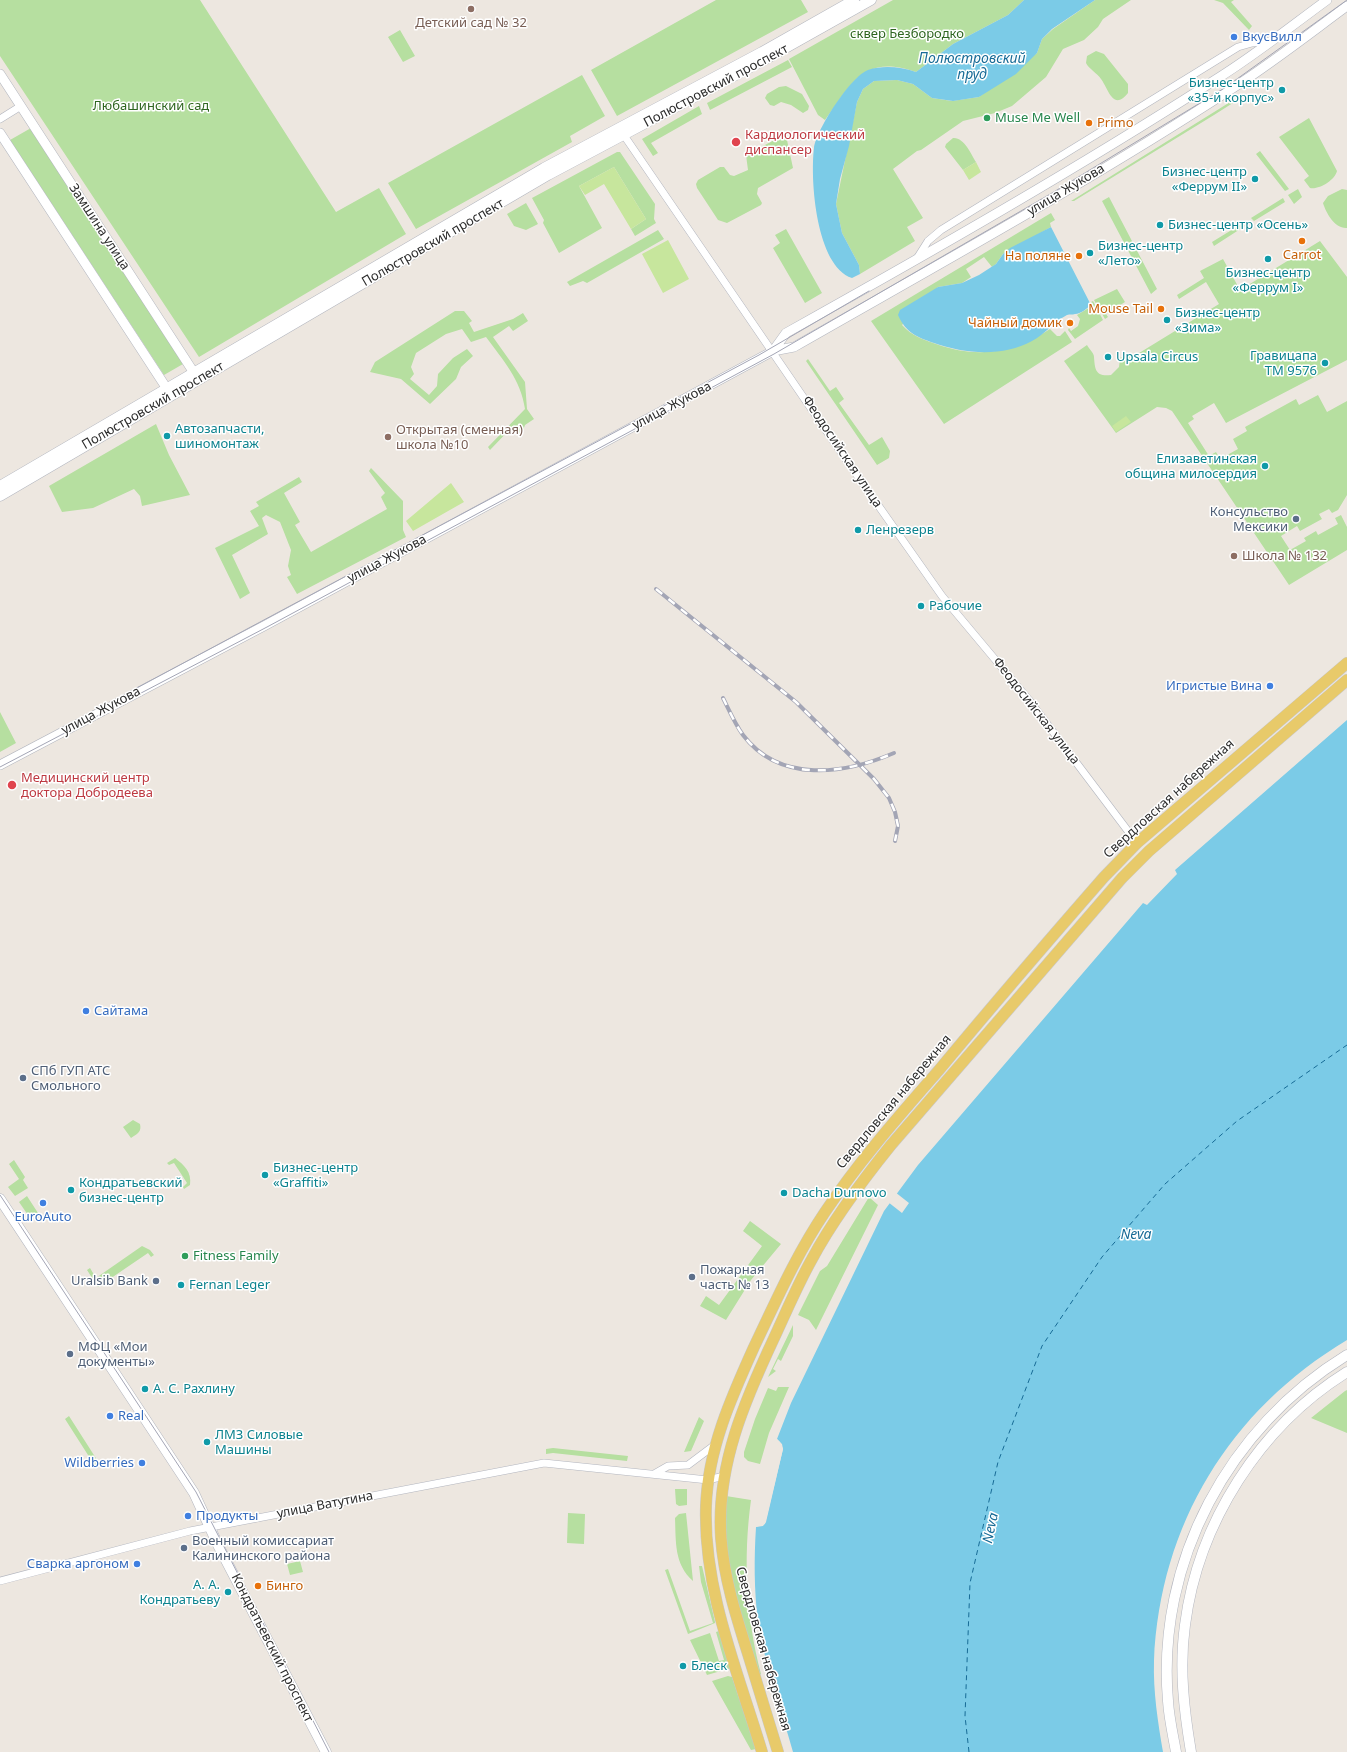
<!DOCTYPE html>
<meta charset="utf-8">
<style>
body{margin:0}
canvas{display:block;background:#ede7e0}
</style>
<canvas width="1347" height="1752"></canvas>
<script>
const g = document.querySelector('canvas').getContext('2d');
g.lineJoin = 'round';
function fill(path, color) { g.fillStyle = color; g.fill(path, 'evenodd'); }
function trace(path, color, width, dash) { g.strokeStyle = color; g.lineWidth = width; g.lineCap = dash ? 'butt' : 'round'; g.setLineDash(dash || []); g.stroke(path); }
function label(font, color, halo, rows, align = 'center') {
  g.font = font + ' "Noto Sans",sans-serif'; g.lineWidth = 3; g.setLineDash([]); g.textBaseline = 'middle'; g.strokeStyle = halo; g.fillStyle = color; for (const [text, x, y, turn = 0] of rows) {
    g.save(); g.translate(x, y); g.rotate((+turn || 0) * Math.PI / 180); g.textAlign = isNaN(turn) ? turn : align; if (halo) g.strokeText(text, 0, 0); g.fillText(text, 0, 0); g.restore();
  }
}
fill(new Path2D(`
 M0 0H200L336 212 379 188 406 234 199 357 0 56Z
 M716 0H801L808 12 617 116 591 70Z
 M893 0H1024L1008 15 953 44 916 72C864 54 852 83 825 120L818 115 789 59Z
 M1095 0H1131L1103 19 1098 27 1084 40 1063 49 1046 77 1012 106 995 113 963 121 921 150 917 151 893 169 923 218 907 227 915 241 860 274 859 265 842 233 836 204 857 102 863 89 874 81 897 80 913 84 932 98 952 101 979 97 1037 53 1042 39 1053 29Z
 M1214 0H1234L1231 2 1252 26 1249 30 1223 3Z
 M400 30 415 56 403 62 388 37Z
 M1096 51 1104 54 1128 84V93C1113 112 1108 88 1101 79 1097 73 1089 69 1086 63L1087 56Z
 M788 60 792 67 710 110 707 103Z
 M582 75 605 116 570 136 572 142 416 229 388 183Z
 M786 86 802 94 809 106 808 110 803 113 791 105 781 102 774 106 770 105 765 98 767 94 779 87Z
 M1235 99 1236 101 1214 115 1074 201H1071Z
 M699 106 702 114 651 143 658 153 653 156 642 139Z
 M1309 118 1337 171C1335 180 1319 190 1310 188L1304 180 1309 176 1279 137Z
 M31 128 183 364 164 375 10 140Z
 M782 136 787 140 793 168 758 188 757 194 762 203 761 205 727 223 718 220 697 188 696 184 698 180 720 167H724L730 175 734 176 748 170 746 155Z
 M953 138C964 137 971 154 976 162L963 170 945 147 946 144Z
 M1260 151 1289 189 1285 191 1256 154Z
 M617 152H620L655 204 654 219 656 223 635 236 631 229 646 219 614 167 579 186 602 228 559 253 543 223 544 220 532 198Z
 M1298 189 1302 197 1294 204 1288 195Z
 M1342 189 1347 190V228C1335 229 1326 213 1323 203L1328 196Z
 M1109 197 1157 289 1151 294 1102 201Z
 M1283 198 1285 202 1254 221 1251 218Z
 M526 203 538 224 526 230 514 226 507 214Z
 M1051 213 1055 220 1050 223 1051 227 1003 254 996 264 992 267 984 257 966 269 971 277 962 283 938 287 902 325C912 336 922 339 936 344 978 359 1014 353 1050 329L1057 336H1060L1065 331 1072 342 944 424 871 321Z
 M1243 223 1245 226 1214 246 1212 242Z
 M786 229 822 293 805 303 773 248 780 243 775 235Z
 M658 230 664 239 587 283 583 281 570 286 567 282Z
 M1320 241 1347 277V360L1226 423 1214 403 1192 416 1194 419 1188 423 1209 456 1216 452 1220 459 1238 449 1233 439 1247 431 1245 427 1296 399 1299 405 1318 395 1327 412 1347 401V495L1338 510 1332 513 1329 509 1319 514 1322 519 1300 531 1297 526 1281 536 1290 550 1306 541 1304 538 1316 531 1318 535 1338 524 1335 518 1341 515 1347 527V550L1289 585 1172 411 1166 408 1157 407 1116 433 1064 361 1087 345C1089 349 1094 353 1094 357 1095 369 1095 377 1111 375L1119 367 1120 358 1128 354 1131 358 1219 304 1206 282 1179 299 1177 295 1204 278 1200 271 1223 259 1240 290Z
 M1117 289 1125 302 1106 314 1108 317 1105 319 1094 300Z
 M1093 301 1103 320 1075 339 1068 330 1069 328 1071 331 1078 326 1080 319 1077 315 1092 306 1091 302Z
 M455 311H464L472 321 469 323 474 332 513 319 523 313 528 321 513 331 509 326 493 337 525 382 527 409 534 419 525 425 521 436 514 425 490 450 488 447 525 409C521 380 503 360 486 337L471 342 462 329 446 334 416 353 411 367 414 374 410 379 429 395 437 386 438 374 453 358 467 349 473 356 461 367 456 379 430 404 401 379 370 372 375 362Z
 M808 359 830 391 836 387 844 399 839 403 869 445 882 437 890 451 889 458 877 465 806 361Z
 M156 424 169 455 190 495 142 506 140 496 134 489 93 508 62 512 49 486Z
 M371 468 403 501V530L406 537 297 594 287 577 291 575 288 566 291 550 280 522 266 515 262 518 268 534 232 555 250 593 240 599 215 548 259 526 250 511 259 506 256 502 299 477 302 482 284 493 300 522 295 525 311 552 387 509 381 497 385 493 369 471Z
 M0 712 16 743 0 752Z
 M133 1120 140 1124C142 1132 137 1134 131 1138L123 1127Z
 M175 1158C184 1165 192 1172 190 1185L184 1189 183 1187 187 1183 174 1163 169 1165 167 1163Z
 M14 1160 25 1177 23 1180 28 1188 15 1196 8 1187 19 1179 9 1164Z
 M27 1196 38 1213 30 1218 19 1202Z
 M869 1197 878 1205 816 1330 809 1320 798 1315 820 1271 827 1266Z
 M750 1221 781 1244 751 1280 726 1320 700 1306 706 1296 719 1305 762 1246 743 1231Z
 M142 1246 150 1250 154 1255 151 1257 148 1253 98 1287 87 1270 90 1268 96 1278Z
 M793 1325V1336L781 1361 778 1359 773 1369 776 1371 768 1377Z
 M778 1387H789L769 1433 760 1464 748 1461 744 1457V1452L755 1419 768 1388 776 1391Z
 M1347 1390V1433L1311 1418 1345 1391Z
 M69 1416 99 1463 95 1466 65 1419Z
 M699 1417 704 1421 691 1451 684 1452Z
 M553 1448 628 1456 627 1461 553 1453 546 1454V1449Z
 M675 1489H687V1505L679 1506 676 1504Z
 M726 1496 751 1500C743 1559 746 1617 761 1674L758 1676 729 1572 726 1536Z
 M568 1513 585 1514 584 1544 567 1543Z
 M686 1513 693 1581C674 1564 676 1542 675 1518L679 1514Z
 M300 1561 303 1572 290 1575 287 1564Z
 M699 1566H702L715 1622V1623L688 1634 665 1570 668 1569 690 1631 713 1623 701 1582Z
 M719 1631 731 1668 707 1675 690 1640 710 1633 719 1661 724 1660 716 1632Z
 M728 1676 732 1677 756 1749 751 1750 712 1681Z`), '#b6dfa0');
fill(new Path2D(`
 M976 162 981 172 969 180 963 170Z
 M614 167 646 219 631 229 604 184 585 195 579 186Z
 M668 240 689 279 663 293 642 254Z
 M1126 416 1131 422 1116 432 1112 426Z
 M451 483 464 502 413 531 406 521Z`), '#c7e69d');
fill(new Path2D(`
 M1024 0H1095L1052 29 1042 39 1037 53 1016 74 979 97 953 101 932 98 913 84 897 80 874 81 863 89 857 102 849 146 840 179 836 204 842 233 859 265 860 274 852 278C816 266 810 180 814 148 816 130 851 76 868 70 884 65 900 67 916 72L953 44 1008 15Z
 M1051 227 1091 305C1087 308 1081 314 1075 314 1072 315 1070 314 1067 315 1054 322 1045 334 1032 341 1003 357 965 354 934 343 917 337 906 333 898 315L900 310 938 287 962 283 979 275 996 264 1003 254 1010 248Z
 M1347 720V1340C1230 1410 1160 1524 1154 1661 1153 1691 1158 1723 1163 1752H793C781 1709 765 1666 758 1622 754 1590 754 1558 756 1527L765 1524 783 1449 780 1442 777 1439 791 1403 884 1211 918 1165 1143 903 1147 905 1177 874 1175 870Z`), '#7bcbe7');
fill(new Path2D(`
 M895 1192 909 1203 902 1213 888 1202Z
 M777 1439 782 1444 783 1449 766 1522 763 1526 756 1527V1525L762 1524 765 1521 781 1449 780 1445 776 1441Z`), '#ede7e0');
trace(new Path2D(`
 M969 1752 965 1716 970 1583 998 1462 1042 1346 1102 1257 1165 1184 1237 1121 1347 1045`), '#176b96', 1, [5, 4]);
const minor = new Path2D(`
 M0 119 21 106
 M621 131 847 461 942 596 1029 700 1137 843
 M916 260 928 241 941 230 1238 47 1252 43 1270 41
 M654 1474 668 1466 688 1465 716 1444
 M0 1581 190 1531 544 1463 708 1480 724 1476`);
const tertiary = new Path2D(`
 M0 74 198 379
 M0 133 171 395
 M773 351 786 333C931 252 1075 170 1215 80 1254 56 1290 27 1327 0
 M0 765 264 626 773 351 794 347C941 263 1090 181 1233 88 1272 63 1309 34 1347 6`);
const secondary = new Path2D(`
 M0 486 544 168 762 52 854 0
 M0 496 548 175 766 59 871 0
 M0 1199 194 1493 218 1545 326 1752
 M1176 1752C1173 1735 1169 1718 1168 1701 1156 1562 1229 1427 1347 1355
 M1191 1752C1184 1710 1179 1668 1185 1625 1198 1523 1260 1426 1347 1372`);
const primary = new Path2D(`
 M762 1752C738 1672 703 1590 706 1506 708 1449 731 1398 754 1347 776 1301 796 1255 825 1212 859 1161 899 1116 939 1070 993 1005 1048 941 1104 877L1137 843 1347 663
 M778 1752C768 1719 758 1687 748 1654 736 1616 724 1578 721 1538 716 1466 745 1400 775 1336 787 1310 798 1284 812 1259 834 1218 862 1181 891 1145L1122 878 1149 851 1347 680`);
trace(minor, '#b3b6bf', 8);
trace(tertiary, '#b3b6bf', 10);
trace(secondary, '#b3b6bf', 11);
trace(primary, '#c8c8c8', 12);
trace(minor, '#fff', 7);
trace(tertiary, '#fff', 9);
trace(secondary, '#fff', 10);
trace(primary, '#e8ca6a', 11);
trace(new Path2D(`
 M120 697 759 355 869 291
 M0 767 267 627 774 354 1052 193 1223 89 1347 0
 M0 1195 196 1492 329 1752`), '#a3a5b5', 1);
const rail = new Path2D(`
 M656 589 796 702 874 779 889 798 895 812 898 826 895 841
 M723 698C729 710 735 724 743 735 780 784 845 774 894 753`);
trace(rail, '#a3a5b5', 4);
trace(rail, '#fff', 2.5, [8]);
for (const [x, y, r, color] of [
 [471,9,4,"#8d6e63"],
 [1234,37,4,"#3f7fe0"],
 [1282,90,4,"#0f9aa8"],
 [987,118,4,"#2e9e5b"],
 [1089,123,4,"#e8710a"],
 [736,142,5,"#e0444e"],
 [1255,179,4,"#0f9aa8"],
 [1160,225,4,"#0f9aa8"],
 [1302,241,4,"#e8710a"],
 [1090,253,4,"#0f9aa8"],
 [1079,256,4,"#e8710a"],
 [1268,259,4,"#0f9aa8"],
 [1161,309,4,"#e8710a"],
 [1167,320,4,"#0f9aa8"],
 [1070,323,4,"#e8710a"],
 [1108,357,4,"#0f9aa8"],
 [1325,363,4,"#0f9aa8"],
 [167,436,4,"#0f9aa8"],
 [388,437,4,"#8d6e63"],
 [1265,466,4,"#0f9aa8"],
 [1296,519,4,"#5c6f8a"],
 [858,530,4,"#0f9aa8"],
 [1234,556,4,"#8d6e63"],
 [921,606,4,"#0f9aa8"],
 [1270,686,4,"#3f7fe0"],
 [12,785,5,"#e0444e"],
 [86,1011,4,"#3f7fe0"],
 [23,1078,4,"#5c6f8a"],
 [265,1175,4,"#0f9aa8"],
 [71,1190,4,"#0f9aa8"],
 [784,1193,4,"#0f9aa8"],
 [43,1203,4,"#3f7fe0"],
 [185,1256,4,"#2e9e5b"],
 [692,1277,4,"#5c6f8a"],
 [156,1281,4,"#5c6f8a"],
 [181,1285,4,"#0f9aa8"],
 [70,1354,4,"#5c6f8a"],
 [145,1389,4,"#0f9aa8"],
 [110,1416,4,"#3f7fe0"],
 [207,1442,4,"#0f9aa8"],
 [142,1463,4,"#3f7fe0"],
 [188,1516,4,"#3f7fe0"],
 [184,1548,4,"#5c6f8a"],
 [137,1564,4,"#3f7fe0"],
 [258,1586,4,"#e8710a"],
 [228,1592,4,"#0f9aa8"],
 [683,1666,4,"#0f9aa8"]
]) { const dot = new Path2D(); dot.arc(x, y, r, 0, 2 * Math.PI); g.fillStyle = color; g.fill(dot); trace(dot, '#fff', 1.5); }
label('13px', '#785e54', '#fff', [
 ["Детский сад № 32",471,23,"center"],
 ["Открытая (сменная)",396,430],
 ["школа №10",396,445],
 ["Школа № 132",1242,556]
], 'left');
label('13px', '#2f6620', '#fff', [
 ["сквер Безбородко",907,34],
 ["Любашинский сад",151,106]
]);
label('13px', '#366cbe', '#fff', [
 ["ВкусВилл",1242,37],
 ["Игристые Вина",1262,686,"right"],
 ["Сайтама",94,1011],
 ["EuroAuto",43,1217,"center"],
 ["Real",118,1416],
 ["Wildberries",134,1463,"right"],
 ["Продукты",196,1516],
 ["Сварка аргоном",129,1564,"right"]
], 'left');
label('13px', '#0d838f', '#fff', [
 ["Бизнес-центр",1274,83,"right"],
 ["«35-й корпус»",1274,98,"right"],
 ["Бизнес-центр",1247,172,"right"],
 ["«Феррум II»",1247,187,"right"],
 ["Бизнес-центр «Осень»",1168,225],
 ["Бизнес-центр",1098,246],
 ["«Лето»",1098,261],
 ["Бизнес-центр",1268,273,"center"],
 ["«Феррум I»",1268,288,"center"],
 ["Бизнес-центр",1175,313],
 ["«Зима»",1175,328],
 ["Гравицапа",1317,356,"right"],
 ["ТМ 9576",1317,371,"right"],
 ["Upsala Circus",1116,357],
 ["Автозапчасти,",175,429],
 ["шиномонтаж",175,444],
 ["Елизаветинская",1257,459,"right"],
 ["община милосердия",1257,474,"right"],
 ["Ленрезерв",866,530],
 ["Рабочие",929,606],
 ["Бизнес-центр",273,1168],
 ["«Graffiti»",273,1183],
 ["Кондратьевский",79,1183],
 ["бизнес-центр",79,1198],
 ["Dacha Durnovo",792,1193],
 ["Fernan Leger",189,1285],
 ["А. С. Рахлину",153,1389],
 ["ЛМЗ Силовые",215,1435],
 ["Машины",215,1450],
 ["А. А.",220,1585,"right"],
 ["Кондратьеву",220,1600,"right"],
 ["Блеск",691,1666]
], 'left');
label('13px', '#2c2c2c', '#fff', [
 ["Полюстровский проспект",716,86,-28],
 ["улица Жукова",1066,190,-31],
 ["Замшина улица",99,227,57],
 ["Полюстровский проспект",433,243,-30],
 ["Полюстровский проспект",153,406,-30],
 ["улица Жукова",672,406,-28],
 ["Феодосийская улица",842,452,56],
 ["улица Жукова",387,559,-28],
 ["улица Жукова",101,711,-28],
 ["Феодосийская улица",1036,711,52],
 ["Свердловская набережная",1169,799,-42],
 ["Свердловская набережная",894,1102,-50],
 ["улица Ватутина",325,1505,-11],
 ["Кондратьевский проспект",272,1648,63],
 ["Свердловская набережная",763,1649,74]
]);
label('13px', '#27864d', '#fff', [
 ["Muse Me Well",995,118],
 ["Fitness Family",193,1256]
], 'left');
label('13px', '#c56008', '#fff', [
 ["Primo",1097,123,"left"],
 ["Carrot",1302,255,"center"],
 ["На поляне",1071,256],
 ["Mouse Tail",1153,309],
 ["Чайный домик",1062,323],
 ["Бинго",266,1586,"left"]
], 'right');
label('13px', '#be3a42', '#fff', [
 ["Кардиологический",745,135],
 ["диспансер",745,150],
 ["Медицинский центр",21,778],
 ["доктора Добродеева",21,793]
], 'left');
label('13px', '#4e5e75', '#fff', [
 ["Консульство",1288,512,"right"],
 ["Мексики",1288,527,"right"],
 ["СПб ГУП АТС",31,1071],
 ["Смольного",31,1086],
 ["Пожарная",700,1270],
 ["часть № 13",700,1285],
 ["Uralsib Bank",148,1281,"right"],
 ["МФЦ «Мои",78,1347],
 ["документы»",78,1362],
 ["Военный комиссариат",192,1541],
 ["Калининского района",192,1556]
], 'left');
label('italic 14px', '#176b96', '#fff', [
 ["Полюстровский",972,59],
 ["пруд",972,75],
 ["Neva",1136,1235],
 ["Neva",991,1528,-78]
]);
</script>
